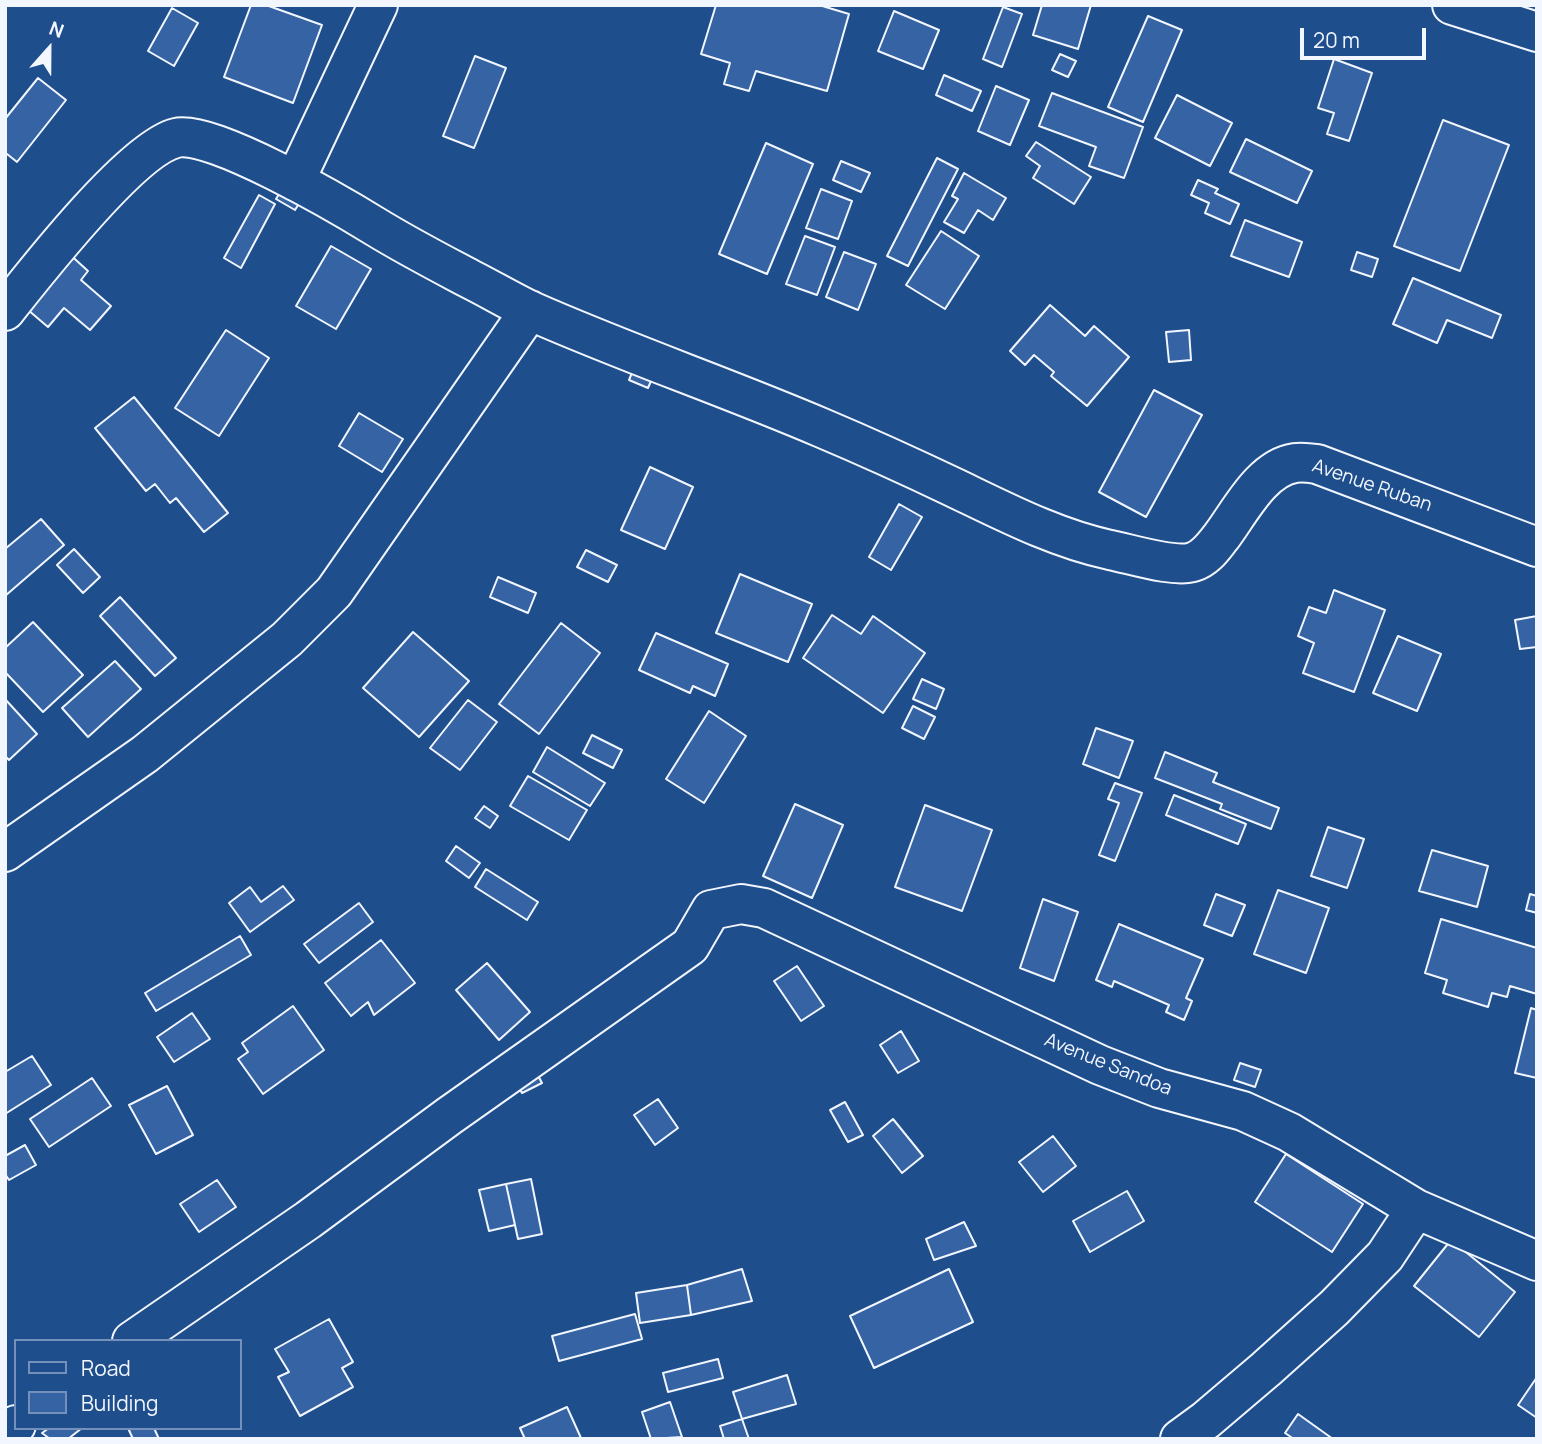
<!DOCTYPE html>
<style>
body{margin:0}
#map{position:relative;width:1542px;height:1444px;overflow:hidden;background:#1f4e8c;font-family:Manrope,sans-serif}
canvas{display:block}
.frame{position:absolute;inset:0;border:7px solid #f2f6ff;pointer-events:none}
.legend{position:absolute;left:14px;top:1339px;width:228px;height:91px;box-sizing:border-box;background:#1f4e8c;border:2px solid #7391ba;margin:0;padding:9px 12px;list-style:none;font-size:21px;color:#f2f6ff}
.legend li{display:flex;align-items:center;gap:14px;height:35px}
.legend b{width:35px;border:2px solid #7391ba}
.north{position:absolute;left:14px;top:14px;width:70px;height:70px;-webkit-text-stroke:5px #1f4e8c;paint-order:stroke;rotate:21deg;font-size:19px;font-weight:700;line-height:28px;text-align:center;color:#f2f6ff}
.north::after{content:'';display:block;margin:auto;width:24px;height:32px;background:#f2f6ff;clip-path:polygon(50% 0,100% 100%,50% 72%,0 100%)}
.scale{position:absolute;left:1300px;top:28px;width:126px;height:32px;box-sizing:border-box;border:4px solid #f2f6ff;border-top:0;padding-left:9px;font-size:21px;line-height:24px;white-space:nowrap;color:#f2f6ff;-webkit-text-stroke:5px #1f4e8c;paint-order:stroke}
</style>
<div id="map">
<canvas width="1542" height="1444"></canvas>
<div class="frame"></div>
<ul class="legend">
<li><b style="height:9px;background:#1f4e8c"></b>Road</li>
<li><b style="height:19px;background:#3563a3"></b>Building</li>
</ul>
<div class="north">N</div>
<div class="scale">20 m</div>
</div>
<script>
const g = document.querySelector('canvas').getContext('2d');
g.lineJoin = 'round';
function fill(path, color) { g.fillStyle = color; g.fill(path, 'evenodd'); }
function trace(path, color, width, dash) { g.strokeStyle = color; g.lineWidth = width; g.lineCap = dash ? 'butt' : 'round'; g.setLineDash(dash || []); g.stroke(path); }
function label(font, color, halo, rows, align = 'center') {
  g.font = font + ' Manrope,sans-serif'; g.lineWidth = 5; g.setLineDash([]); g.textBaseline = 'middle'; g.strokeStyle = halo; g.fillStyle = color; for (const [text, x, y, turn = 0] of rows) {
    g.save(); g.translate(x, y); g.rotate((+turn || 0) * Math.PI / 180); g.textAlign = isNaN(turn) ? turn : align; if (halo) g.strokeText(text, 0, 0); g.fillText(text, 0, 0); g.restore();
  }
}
const building = new Path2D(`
 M251 5H266L322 25 293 103 224 77Z
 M716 5H819L849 14 827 91 756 71 749 91 724 84 730 63 701 54Z
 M1042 5H1091L1078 49 1033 35Z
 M1003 7 1022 14 1002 67 983 59Z
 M172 8 198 23 174 66 148 51Z
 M894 11 939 30 923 69 878 51Z
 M1148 16 1182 30 1143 122 1108 107Z
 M1060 54 1076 61 1068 77 1052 70Z
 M475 56 506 68 474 148 443 136Z
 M1334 59 1372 73 1349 141 1327 134 1334 113 1318 108Z
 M944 75 981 91 972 111 936 95Z
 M38 78 66 100 17 162 7 154 5 157V119Z
 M996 86 1029 100 1010 145 978 131Z
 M1052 93 1143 127 1124 178 1089 166 1096 147 1039 126Z
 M1177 95 1232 123 1210 166 1155 138Z
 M1443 120 1509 145 1460 271 1394 246Z
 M1246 139 1312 171 1297 203 1230 172Z
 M1036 142 1091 177 1074 204 1033 178 1040 166 1026 156Z
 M766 143 813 164 767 274 719 254Z
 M937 158 958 169 908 266 887 256Z
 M841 161 870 173 861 192 833 180Z
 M964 173 1006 198 993 220 978 210 964 233 944 222 958 199 952 196Z
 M1198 180 1218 189 1215 193 1239 204 1230 224 1205 213 1209 203 1191 195Z
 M287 181 306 192 295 210 276 199Z
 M821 189 852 201 838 239 806 228Z
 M259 195 275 204 241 268 224 258Z
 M1245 220 1302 242 1289 277 1231 256Z
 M941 231 979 256 945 309 906 285Z
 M805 236 835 247 817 295 786 284Z
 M331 246 371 269 336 329 296 306Z
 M66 251 88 271 81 280 111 306 90 330 64 308 48 327 21 304Z
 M844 252 876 264 858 310 826 297Z
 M1357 252 1378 259 1372 277 1351 270Z
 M1413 278 1501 315 1492 338 1447 320 1437 343 1393 324Z
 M1050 305 1085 336 1094 326 1129 357 1087 406 1051 376 1054 372 1034 355 1025 365 1010 351Z
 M226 330 269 358 219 436 175 408Z
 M1189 330 1191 360 1169 362 1166 332Z
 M638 358 658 365 648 388 629 380Z
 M1154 390 1202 415 1146 517 1099 492Z
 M134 397 228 513 204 532 176 498 170 503 155 484 146 491 95 428Z
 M359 413 403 439 382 472 339 446Z
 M650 467 693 487 665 549 621 530Z
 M899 504 922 517 891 570 869 557Z
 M41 519 64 545 5 596V549Z
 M74 549 100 577 83 593 57 565Z
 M586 550 617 565 608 582 577 567Z
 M740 574 812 604 788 662 716 633Z
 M498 577 536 593 528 613 490 597Z
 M1334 590 1385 610 1354 692 1303 673 1314 643 1298 636 1309 607 1326 613Z
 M120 597 176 658 155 676 100 616Z
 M832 615 861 634 873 616 925 653 883 713 803 658Z
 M1537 616V647L1520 649 1515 620Z
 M33 622 83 675 43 712 5 672V648Z
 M561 623 600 653 539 734 499 704Z
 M413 632 469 681 419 737 363 688Z
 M656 633 728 664 715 696 693 686 690 693 639 670Z
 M1398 636 1441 654 1417 711 1373 693Z
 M115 661 141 689 88 737 62 708Z
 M922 679 944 689 936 709 913 699Z
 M5 699 37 734 9 760 5 756Z
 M468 700 497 722 460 770 430 748Z
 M913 706 935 717 924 739 902 728Z
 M709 711 746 736 704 803 666 779Z
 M1096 728 1133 741 1119 778 1083 764Z
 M592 735 622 750 613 768 583 753Z
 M547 747 605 783 590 806 533 772Z
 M1165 752 1217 773 1213 782 1279 808 1271 829 1220 809 1222 804 1155 778Z
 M528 776 587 810 569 840 510 806Z
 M1115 783 1142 793 1115 861 1099 855 1119 803 1108 799Z
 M1174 795 1246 824 1238 844 1166 815Z
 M795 804 843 825 812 898 763 876Z
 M925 805 992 830 962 911 895 887Z
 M484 806 498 816 490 828 475 818Z
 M1328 827 1364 839 1347 888 1311 876Z
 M456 846 480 863 469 878 446 861Z
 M1432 850 1488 866 1477 907 1419 891Z
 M486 869 538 902 527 920 475 887Z
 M283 886 294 900 250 932 229 903 250 887 261 902Z
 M1278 890 1329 908 1306 973 1254 954Z
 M1216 894 1245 905 1232 936 1204 925Z
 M1530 894 1537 896V913L1526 910Z
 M1043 899 1078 912 1054 981 1020 968Z
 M359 903 373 922 319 963 304 944Z
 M1441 919 1537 948V994L1510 986 1507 997 1492 993 1488 1007 1443 993 1447 980 1425 973Z
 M1119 924 1203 959 1186 998 1192 1001 1184 1020 1166 1012 1169 1005 1114 981 1112 987 1096 980Z
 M240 936 251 955 156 1011 145 993Z
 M381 940 415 983 374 1015 368 1002 351 1016 325 983Z
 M487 963 530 1012 499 1040 456 990Z
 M797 966 824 1006 801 1021 774 981Z
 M293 1006 324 1050 263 1094 238 1059 248 1052 242 1043Z
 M1531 1008 1537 1010V1078L1515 1073Z
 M192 1013 210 1039 174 1062 157 1037Z
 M901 1031 919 1061 898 1073 880 1045Z
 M32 1056 51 1085 5 1114V1072Z
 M1240 1063 1261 1070 1255 1087 1234 1080Z
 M533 1066 542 1083 522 1093 512 1076Z
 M92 1078 111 1106 49 1147 30 1119Z
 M167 1086 193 1135 156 1154 129 1105Z
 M658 1099 678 1128 655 1145 634 1115Z
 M845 1102 863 1135 848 1142 830 1110Z
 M893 1119 923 1156 902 1173 873 1136Z
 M1053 1136 1076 1166 1043 1192 1019 1162Z
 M25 1145 36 1165 9 1180 5 1174V1156Z
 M1286 1154 1363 1204 1332 1252 1255 1202Z
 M531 1179 542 1234 518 1239 506 1184Z
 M217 1180 236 1207 199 1232 180 1204Z
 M506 1184 515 1225 489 1231 479 1190Z
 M1127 1191 1144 1221 1090 1252 1073 1221Z
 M964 1222 976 1246 934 1260 926 1239Z
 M1451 1240 1515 1292 1479 1337 1414 1286Z
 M742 1269 752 1301 691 1315 687 1285Z
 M949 1269 973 1322 874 1368 850 1316Z
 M687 1285 691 1315 640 1323 636 1293Z
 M635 1314 642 1339 559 1361 552 1336Z
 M329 1319 353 1362 342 1368 353 1387 300 1416 278 1377 289 1372 275 1349Z
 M718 1359 723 1378 668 1392 663 1373Z
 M787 1375 796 1404 742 1419 733 1392Z
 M1537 1377V1418L1518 1405Z
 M670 1402 682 1437 651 1439 642 1412Z
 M567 1407 581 1438 525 1439 520 1428Z
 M1298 1414 1333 1439H1294L1285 1433Z
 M742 1419 749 1439H724L720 1426Z
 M49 1428H82L68 1439H50L42 1433Z
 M128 1428H154L159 1439H133Z`);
fill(building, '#3563a3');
trace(building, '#f2f6ff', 2);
const minor = new Path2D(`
 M1452 5 1537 32
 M295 181 378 5
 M5 311C35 273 132 149 176 138 211 129 342 206 376 227 407 246 438 262 470 279 490 289 510 301 531 311 626 353 726 387 822 428 867 447 911 467 955 488 1005 512 1055 538 1110 550 1131 554 1174 568 1193 562 1206 558 1213 547 1221 537 1240 512 1261 468 1295 463 1302 462 1310 463 1317 464L1537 547
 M5 852 145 754 287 639 334 592 530 310
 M132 1341 308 1220 449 1116 690 946 711 910 741 904 764 908 1100 1065 1159 1088 1243 1111 1289 1132 1416 1209 1537 1261
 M5 1434 16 1425
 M1180 1439 1206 1420 1266 1369 1334 1308 1385 1256 1416 1209`);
trace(minor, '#f2f6ff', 42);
trace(minor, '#1f4e8c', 38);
label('19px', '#f2f6ff', '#1f4e8c', [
 ["Avenue Ruban",1372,486,19],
 ["Avenue Sandoa",1108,1065,22]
]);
</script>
